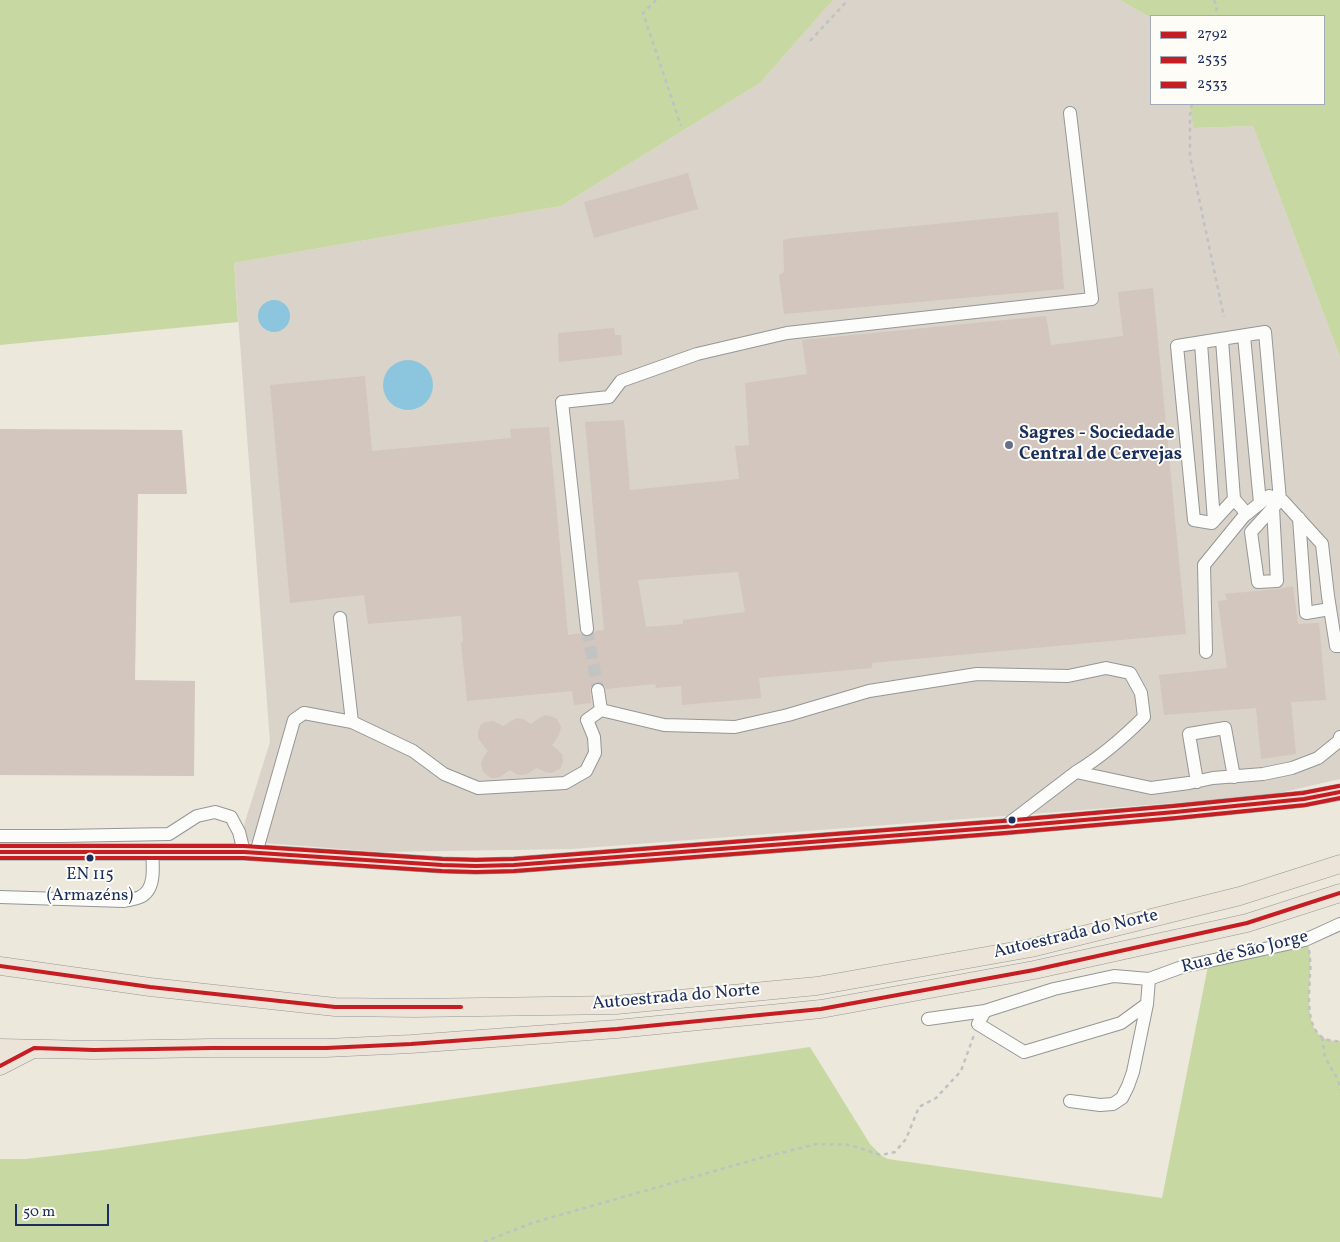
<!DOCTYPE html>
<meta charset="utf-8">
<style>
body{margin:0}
#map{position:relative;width:1340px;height:1242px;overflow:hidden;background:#ece8dc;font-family:Vollkorn,serif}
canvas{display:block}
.legend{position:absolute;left:1150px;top:15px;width:175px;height:90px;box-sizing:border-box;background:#fdfcf7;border:1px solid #a3aaba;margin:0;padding:6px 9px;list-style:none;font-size:15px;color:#1b2f5e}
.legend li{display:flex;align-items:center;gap:10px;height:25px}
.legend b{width:25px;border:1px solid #a3aaba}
.scale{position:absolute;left:15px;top:1204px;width:94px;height:22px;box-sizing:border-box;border:2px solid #1b2f5e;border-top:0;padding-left:6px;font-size:15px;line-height:18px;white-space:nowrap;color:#1b2f5e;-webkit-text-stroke:4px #fdfcf7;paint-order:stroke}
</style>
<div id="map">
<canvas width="1340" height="1242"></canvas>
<ul class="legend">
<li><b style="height:6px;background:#c61d23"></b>2792</li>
<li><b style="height:6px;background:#c61d23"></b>2535</li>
<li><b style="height:6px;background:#c61d23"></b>2533</li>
</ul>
<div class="scale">50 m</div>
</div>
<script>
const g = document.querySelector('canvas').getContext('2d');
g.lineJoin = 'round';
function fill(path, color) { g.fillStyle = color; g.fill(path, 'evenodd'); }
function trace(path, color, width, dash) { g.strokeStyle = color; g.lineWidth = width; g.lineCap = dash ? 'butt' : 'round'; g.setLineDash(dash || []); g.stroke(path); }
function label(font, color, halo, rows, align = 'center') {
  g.font = font + ' Vollkorn,serif'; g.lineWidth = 4; g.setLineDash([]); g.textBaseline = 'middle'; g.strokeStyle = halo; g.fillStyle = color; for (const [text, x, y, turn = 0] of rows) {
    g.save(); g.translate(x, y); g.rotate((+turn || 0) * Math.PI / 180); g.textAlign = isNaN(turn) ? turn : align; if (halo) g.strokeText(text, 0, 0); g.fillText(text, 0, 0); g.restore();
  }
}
fill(new Path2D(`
 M833 0H1120L1151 18V104H1189L1195 128 1253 126 1340 357V779L1266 796 572 849 380 852 239 841 270 742 234 263 561 206 760 83Z`), '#dad3c9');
fill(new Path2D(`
 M0 0H833L760 83 561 206 234 263 238 322 0 345Z
 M1120 0H1340V357L1253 126 1194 128 1189 104H1324V16H1151V18Z
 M1307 939C1310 950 1311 963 1310 974 1309 999 1303 1043 1340 1041V1242H0V1159H26L104 1150 810 1047 870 1144 882 1156 888 1159 1162 1198 1209 961Z`), '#c8d8a3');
fill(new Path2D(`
 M258 316a16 16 0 1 1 32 0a16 16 0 1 1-32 0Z
 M383 385a25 25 0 1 1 50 0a25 25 0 1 1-50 0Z`), '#8bc6de');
fill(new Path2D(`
 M688 173 698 209 594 238 584 202Z
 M1058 212 1064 289 784 314 779 275 784 272 783 240 792 238Z
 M1153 288 1186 634 872 663V668L759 678 761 698 682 705 681 686 656 688 655 684 606 689 604 685 597 682 593 683 590 688 591 703 574 705 572 691 467 701 461 642H463L461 616 368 624 364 595 290 603 270 385 365 376 372 451 511 438 510 429 549 427 568 635 580 633 583 636 588 637 592 635 595 631 604 630 585 422 624 420 630 490 739 479 735 446 749 445 745 383 807 374 802 340 1046 316 1051 345 1123 336 1118 292ZM738 572 745 612 683 620V624L646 627 638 580Z
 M614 328 615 335H621L622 355 559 362 558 333Z
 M0 429 182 430 187 494H138L135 680 195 681 194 776 0 775Z
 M1293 586 1298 624 1319 623 1326 700 1291 702 1296 754 1261 759 1256 708 1164 715 1159 675 1227 668 1218 601 1227 600 1225 594 1277 589Z
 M545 715 553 717 557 719 561 727 559 735 552 745 562 754 563 762 560 769 551 773 546 772 537 768 527 774 523 775H518L510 770 500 777 496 778H491L483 772 481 763 483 758 488 751 480 741 478 737V732L481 724 485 722 493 721 503 726 517 718 525 720 531 724 541 717Z`), '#d2c6be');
trace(new Path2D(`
 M587 629 598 690`), '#c2c3c3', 12, [12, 6]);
const minor = new Path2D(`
 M1244 336 1260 503
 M1222 340 1234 499 1247 514
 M1201 343 1214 521
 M1234 499 1212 523 1194 520 1177 346 1265 332 1280 500 1251 532 1258 582 1277 581 1273 508
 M1299 518 1306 613 1330 609
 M340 618 352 722 413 751 444 774 478 788 565 783 586 771 595 753 594 737 587 720 601 710 664 725 735 727 788 715 869 691 977 674 1068 676 1106 668 1130 673 1141 693 1144 717C1124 737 1101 757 1076 772
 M587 629 562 402 609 397 621 381 697 354 787 333 1092 299 1070 113
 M1206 652 1204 565 1244 516 1269 496 1283 501 1322 544 1328 596 1336 646H1340
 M598 690 601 710
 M1197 782 1189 734 1225 728 1234 777
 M1004 827 1076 772 1151 788 1189 783 1213 778 1263 774 1292 768 1318 758 1339 741 1340 737
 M0 836H62L169 834 197 816 215 812 231 817 239 832 244 852
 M256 853 294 720 304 713 352 722
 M0 897 124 901C129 900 136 899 140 897 156 890 153 866 152 852
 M985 1011 978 1024 1024 1052 1121 1023 1147 1004 1149 979 1182 967 1305 940 1340 924
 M928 1019 985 1011 1054 989 1114 976 1149 979
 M1070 1101 1100 1105 1113 1104 1122 1098 1128 1086 1133 1072 1147 1004`);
const major = new Path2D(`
 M0 852H244L442 865 476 866 514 865 1004 827 1175 812 1304 799 1340 792`);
const highway = new Path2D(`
 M0 966 150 987 335 1007 415 1008 616 1005 817 986 1031 948 1240 896 1340 864
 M0 1048 94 1050 212 1048H326L411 1044 617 1029 821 1009 1034 970 1247 923 1340 893
 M0 1066 33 1049`);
trace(minor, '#949697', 14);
trace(major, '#949697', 17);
trace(highway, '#949697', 19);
trace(new Path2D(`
 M656 0 643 13 681 126
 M1214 0 1217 7 1215 16
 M810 41 848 0
 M1192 104 1190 115V156L1224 317
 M1309 950C1310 958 1311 966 1310 974 1309 998 1303 1044 1340 1041
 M1322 1037 1325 1057 1338 1080 1340 1090
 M484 1242 532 1223 760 1158 817 1144 850 1145 881 1155 895 1152 906 1139 919 1107 936 1098 961 1071 974 1035`), '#c0c1c3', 2.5, [4, 4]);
trace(minor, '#fcfcfa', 12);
trace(major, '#ece4d9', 15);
trace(highway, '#ece4d9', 18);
trace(new Path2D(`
 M0 852H244L442 865 476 866 514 865 1004 827 1175 812 1304 799 1340 792
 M0 966 150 987 335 1007H461
 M0 1066 34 1048 94 1050 212 1048H326L411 1044 617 1029 821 1009 1034 970 1247 923 1340 893`), '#c61d23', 4);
trace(new Path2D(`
 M0 858H244L442 871 476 872 514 871 1004 833 1176 818 1305 805 1340 798`), '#c61d23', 4);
trace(new Path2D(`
 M0 846H244L442 859 476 860 514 859 1003 821 1174 806 1303 793 1339 786`), '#c61d23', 4);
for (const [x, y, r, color] of [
 [1009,445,5,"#64708a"],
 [1012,820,4.5,"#1b2f5e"],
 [90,858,4.5,"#1b2f5e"]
]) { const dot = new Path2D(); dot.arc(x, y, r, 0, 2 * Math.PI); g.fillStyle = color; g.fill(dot); trace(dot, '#fdfcf7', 2); }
label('17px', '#1b2f5e', '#fdfcf7', [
 ["EN 115",90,876],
 ["(Armazéns)",90,897]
]);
label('bold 18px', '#1b2f5e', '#fdfcf7', [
 ["Sagres - Sociedade",1019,435],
 ["Central de Cervejas",1019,456]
], 'left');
label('18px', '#1b2f5e', '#fdfcf7', [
 ["Autoestrada do Norte",1076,935,-13],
 ["Rua de São Jorge",1245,953,-14],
 ["Autoestrada do Norte",676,998,-5]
]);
</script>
